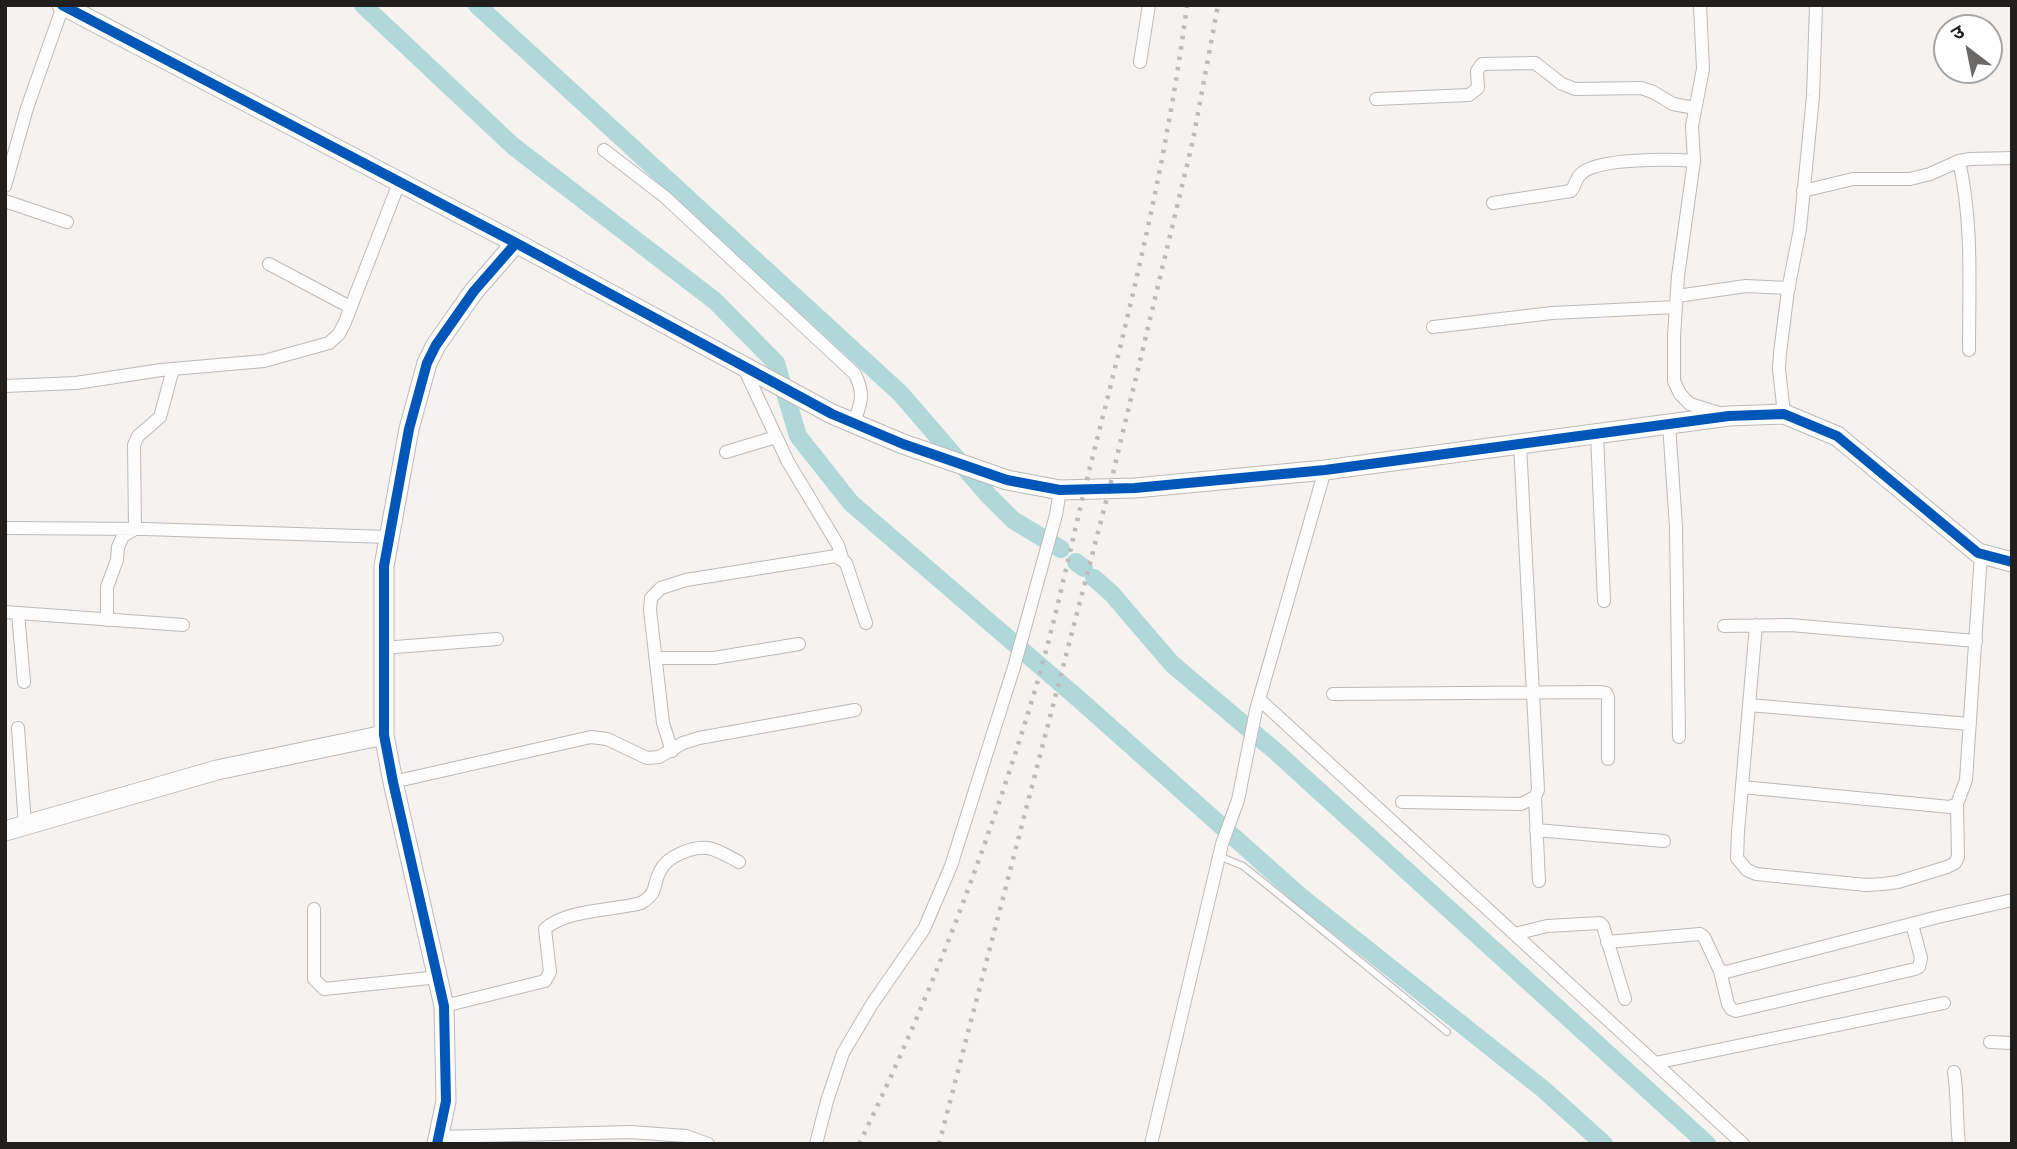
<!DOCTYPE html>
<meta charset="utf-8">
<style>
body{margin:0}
#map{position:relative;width:2017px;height:1149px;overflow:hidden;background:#f5f2f0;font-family:Signika,"Noto Sans Devanagari",sans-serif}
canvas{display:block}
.frame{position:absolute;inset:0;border:7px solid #211f1e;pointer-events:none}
.north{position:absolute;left:1933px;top:14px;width:70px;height:70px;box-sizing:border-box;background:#fff;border:2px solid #a6a5a5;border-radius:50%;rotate:328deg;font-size:19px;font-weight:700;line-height:28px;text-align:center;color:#211f1e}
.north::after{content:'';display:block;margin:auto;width:24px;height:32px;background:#6b6968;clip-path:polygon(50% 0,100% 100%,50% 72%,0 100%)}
</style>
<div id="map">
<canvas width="2017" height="1149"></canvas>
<div class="frame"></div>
<div class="north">उ</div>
</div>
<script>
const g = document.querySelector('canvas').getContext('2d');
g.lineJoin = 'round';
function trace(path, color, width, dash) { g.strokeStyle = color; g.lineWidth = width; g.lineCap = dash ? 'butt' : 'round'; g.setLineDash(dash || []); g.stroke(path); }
trace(new Path2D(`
 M363 5 513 146 715 301 776 363 798 436 851 503 1081 701 1300 896 1543 1089 1604 1144
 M477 5 901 394 989 496 1013 520 1061 549
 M1076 562 1084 568
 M1094 578 1112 594 1172 664 1274 750 1707 1144`), '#b0d8d8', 18);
const lane = new Path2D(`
 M1219 856 1243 866 1262 881 1447 1032`);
const street = new Path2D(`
 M1700 5 1703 69 1692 126 1694 161 1678 276 1674 336V381L1680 394 1690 404 1722 414
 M1140 62 1149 5
 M1376 99 1469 95 1478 88 1477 71 1482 64 1535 63 1562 84 1575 89 1641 88 1653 92 1673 104 1695 108
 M604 150 665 197 855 374C865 395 861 402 854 423
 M1959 161C1973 223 1969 286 1969 350
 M5 186 27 108 63 6
 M1803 191 1853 179H1910L1930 174 1959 161 1970 159 2012 158
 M5 201 67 222
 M1493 203 1571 191C1576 185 1576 177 1582 173 1599 158 1671 159 1694 161
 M269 264 350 307
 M1677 296 1746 286 1789 288
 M1433 327 1552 313 1676 307
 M743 366 788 462 838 545 842 558
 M5 386 76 383 161 370 264 361 329 343 339 334 345 322 399 183
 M1784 414 1779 369 1780 353 1788 290 1800 229 1813 96 1816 5
 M1669 424 1676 527 1679 737
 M1597 434 1604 601
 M726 452 776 437
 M5 528 145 529 388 537
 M5 612 183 625
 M18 613 24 682
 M107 620V587L117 560 118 547 123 536 135 529 134 445 138 436 160 417 173 369
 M1756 625 1738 832 1737 858 1747 870 1756 874 1866 885 1883 884 1898 882 1947 867 1955 863 1958 857 1957 804
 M1724 626 1790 625 1976 641
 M383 648 497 639
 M656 658H714L799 644
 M1333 694 1599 692 1606 693 1608 697V759
 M1259 699 1743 1144
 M1749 705 1970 724
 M18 728 25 825
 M672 751 663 723 650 610 651 598 661 588 686 580 836 556 846 563 866 623
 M393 782 591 737 607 739 647 758 659 757 683 743 699 738 855 710
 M1742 787 1950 807 1957 804 1966 780 1981 554
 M1535 797 1539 881
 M1402 802 1521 804 1535 797 1538 790 1520 444
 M1536 830 1664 841
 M314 909V979L324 989 439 977
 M1515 934 1547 926 1600 923 1603 926 1625 999
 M1607 942 1700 934 1704 937 1720 971 1726 972 1938 917 2012 900
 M1720 971 1728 1004 1731 1009 1736 1011 1915 969 1919 967 1921 958 1912 924
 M444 1006 545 981 550 972 545 929C567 909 612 911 641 903 659 892 652 886 660 871 667 856 693 846 708 848 719 850 729 857 739 862
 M1990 1042 2012 1043
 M1655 1063 1944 1003
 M1954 1072C1958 1096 1956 1120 1959 1144
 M439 1137 630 1132 686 1136 708 1144
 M816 1144 827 1101 843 1053 872 1004 924 929 951 866 1014 667 1056 515 1060 490
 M1151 1144 1222 844 1238 800 1256 710 1325 470`);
const secondary = new Path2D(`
 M62 5 516 243 832 414 903 444 1007 480 1060 490 1135 488 1325 470 1729 416 1784 414 1837 436 1978 553 2012 562
 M5 831 217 770 384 735
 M437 1144 446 1101 444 1006 393 782 384 735V566L409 429 427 363 436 345 474 291 516 243`);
trace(lane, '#bcb9b8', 8);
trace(street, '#bcb9b8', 14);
trace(secondary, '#bcb9b8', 21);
trace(lane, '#fefdfd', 6);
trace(street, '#fefdfd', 12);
trace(secondary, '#fefdfd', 19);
trace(new Path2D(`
 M859 1144C931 997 989 843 1036 687 1057 615 1072 540 1090 467 1129 315 1167 161 1187 5
 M939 1144 1109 490 1193 140 1218 5`), '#bbbbba', 4.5, [3.5, 7]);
trace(new Path2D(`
 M62 5 516 243 832 414 903 444 1007 480 1060 490 1135 488 1325 470 1729 416 1784 414 1837 436 1978 553 2012 562
 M437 1144 446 1101 444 1006 393 782 384 735V566L409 429 427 363 436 345 474 291 516 243`), '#0057b8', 10);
</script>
